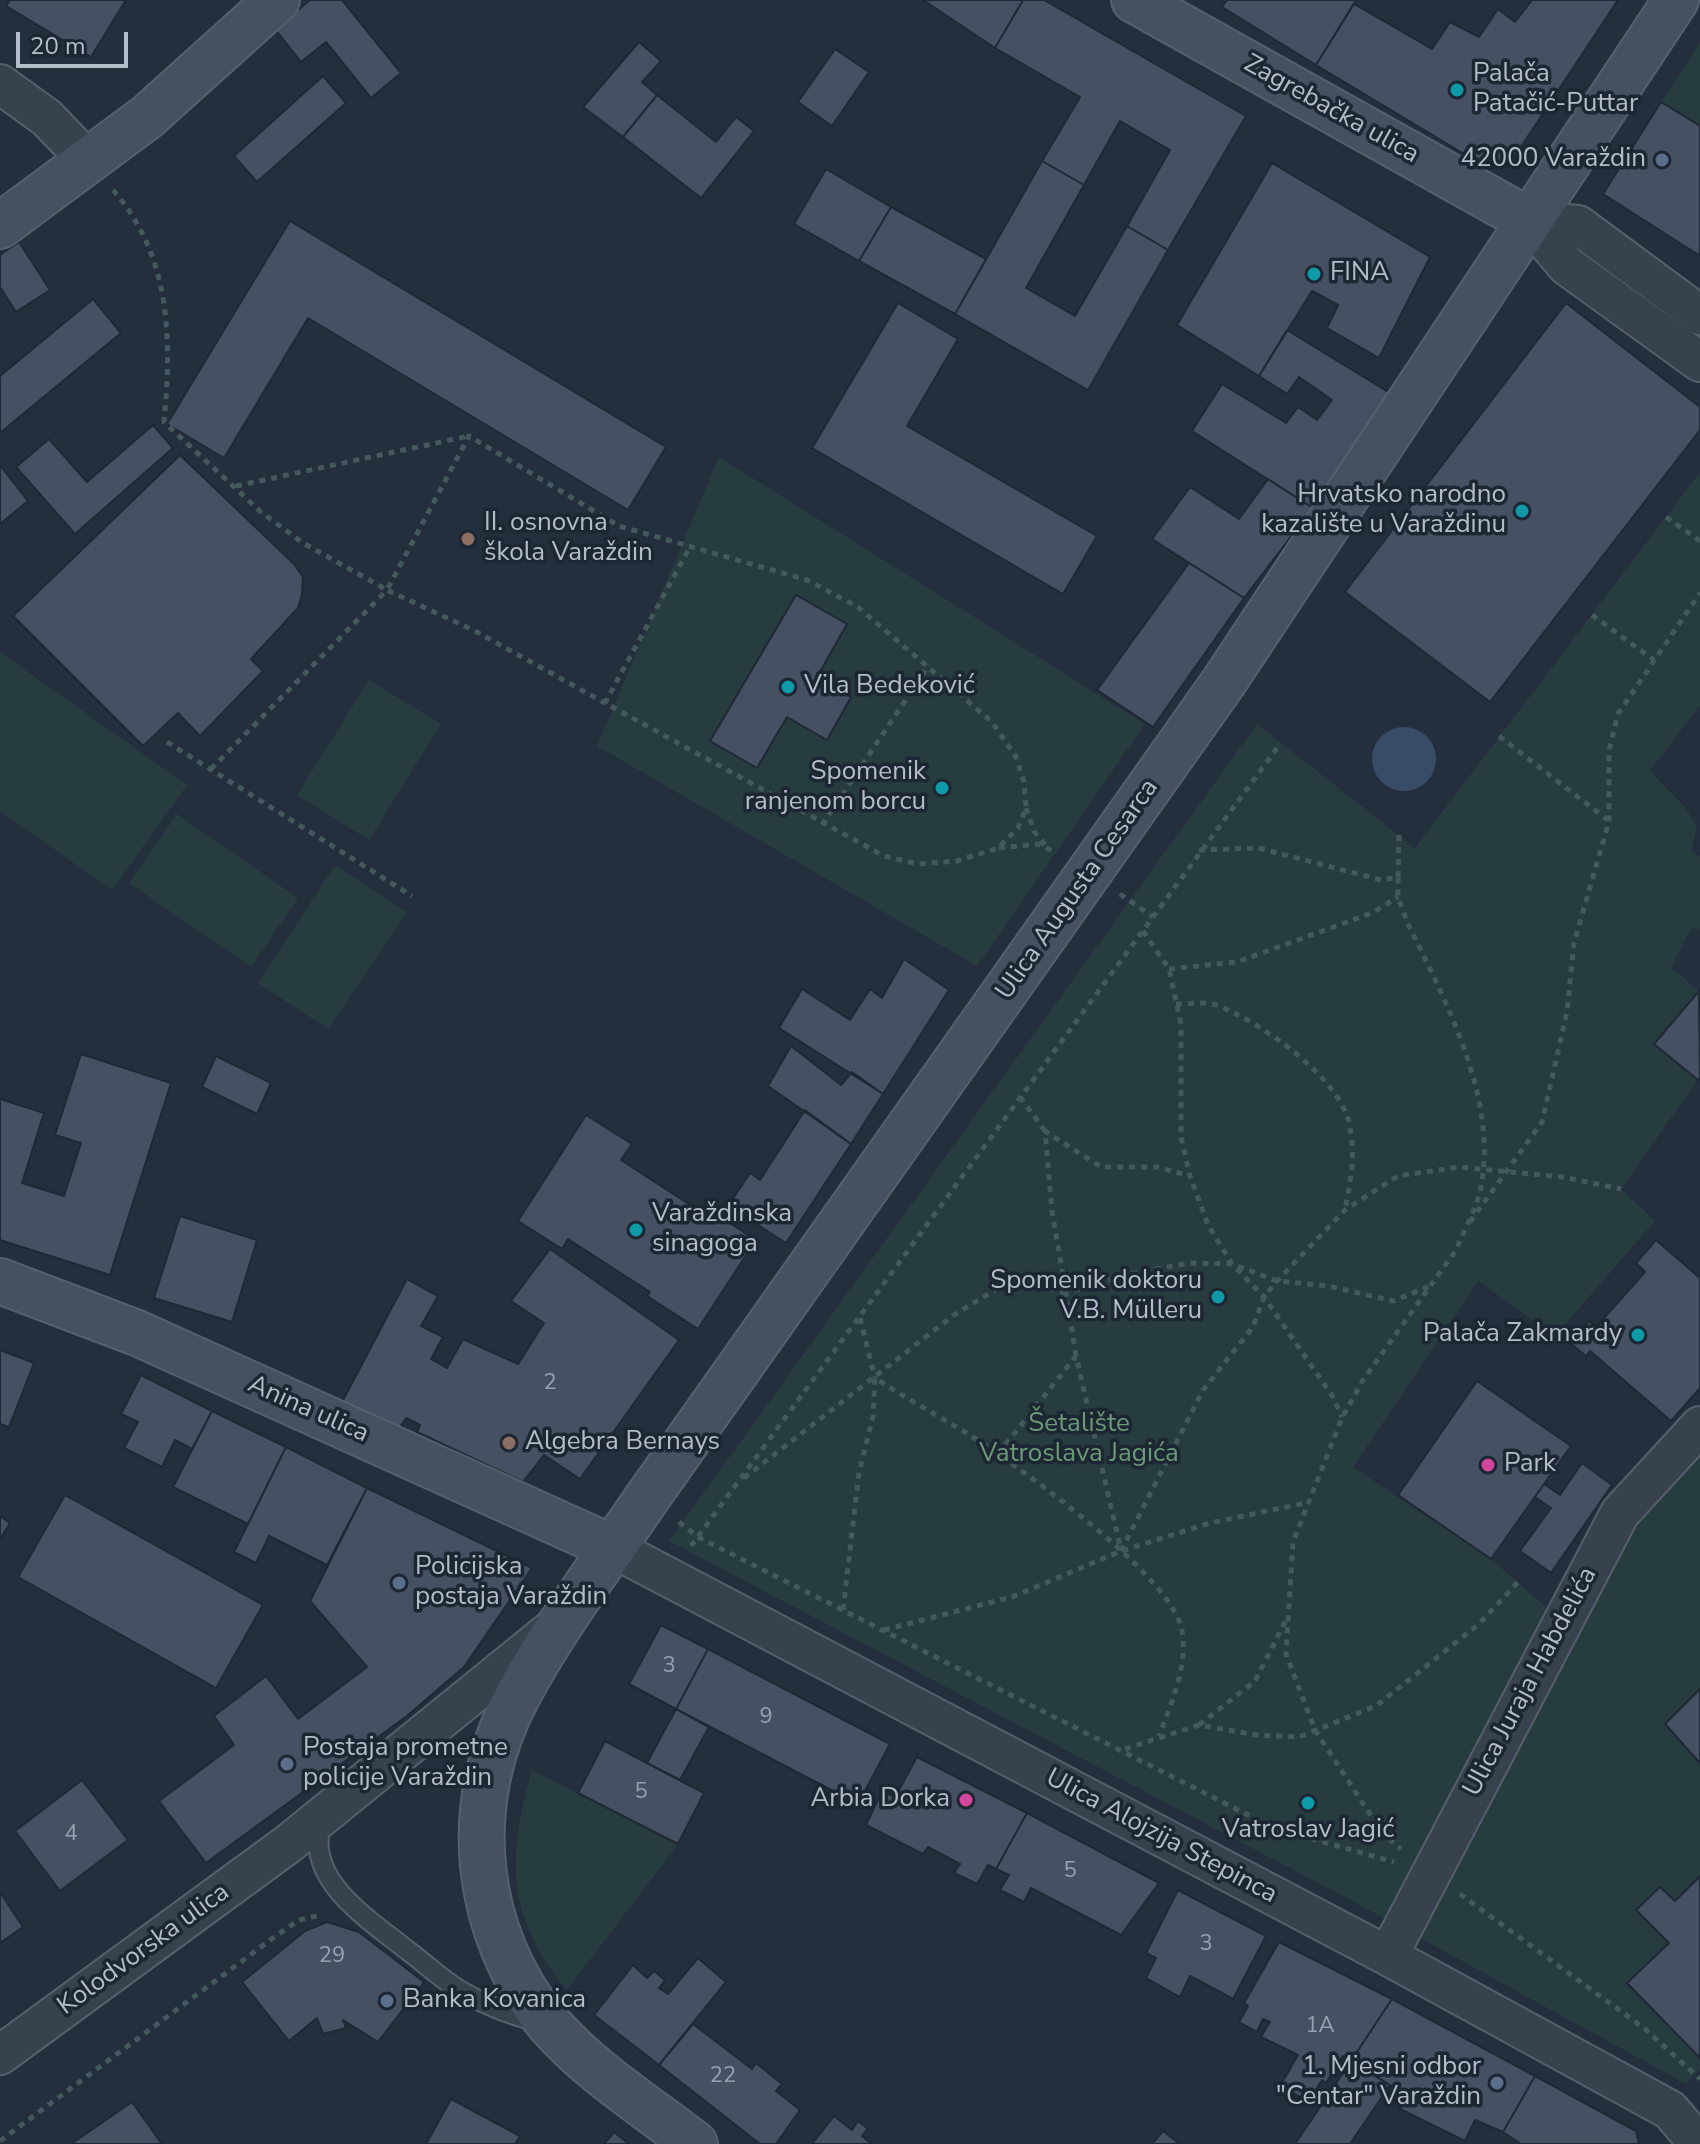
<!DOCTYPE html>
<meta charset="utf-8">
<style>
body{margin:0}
#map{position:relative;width:1700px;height:2144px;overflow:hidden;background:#242f3e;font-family:"Nunito Sans",sans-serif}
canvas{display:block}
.scale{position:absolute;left:16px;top:32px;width:112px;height:36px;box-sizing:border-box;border:4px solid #b4bcc9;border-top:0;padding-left:10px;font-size:24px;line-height:28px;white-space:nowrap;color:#b4bcc9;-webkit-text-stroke:6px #1d2633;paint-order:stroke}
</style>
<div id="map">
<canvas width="1700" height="2144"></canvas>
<div class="scale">20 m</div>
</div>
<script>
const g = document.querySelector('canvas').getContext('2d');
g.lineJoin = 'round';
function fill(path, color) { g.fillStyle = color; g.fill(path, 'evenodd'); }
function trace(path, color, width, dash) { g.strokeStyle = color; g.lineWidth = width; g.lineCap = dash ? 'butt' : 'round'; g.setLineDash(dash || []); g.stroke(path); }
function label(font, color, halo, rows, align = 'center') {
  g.font = font + ' "Nunito Sans",sans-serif'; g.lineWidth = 7; g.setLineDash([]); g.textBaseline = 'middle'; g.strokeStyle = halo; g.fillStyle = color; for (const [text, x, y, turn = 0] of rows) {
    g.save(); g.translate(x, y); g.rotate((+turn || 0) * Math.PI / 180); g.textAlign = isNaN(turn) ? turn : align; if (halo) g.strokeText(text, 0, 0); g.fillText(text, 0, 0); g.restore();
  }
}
fill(new Path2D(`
 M1700 43V126L1661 102Z
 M719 457 1145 724 977 966 597 746Z
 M1700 472V705L1650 771 1685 807 1697 827 1691 850 1700 857V928L1698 930 1692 927 1671 967 1699 991 1698 1080 1621 1189 1655 1221 1555 1336 1478 1281 1353 1467 1491 1559 1575 1633 1633 1521 1700 1449V1689L1665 1724 1700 1763V1876L1675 1901 1660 1887 1637 1910 1669 1943 1627 1983 1700 2058V2069L1686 2084 1358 1904 669 1541 1257 724 1415 848Z
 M0 652 187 785 112 890 0 811Z
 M369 680 441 724 369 840 297 795Z
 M177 814 298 898 251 967 129 883Z
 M335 865 407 912 328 1029 258 983Z
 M532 1770 678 1844 567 1990C506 1918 507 1858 532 1770Z`), '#263c3f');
fill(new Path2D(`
 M1372 759a32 32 0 1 1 64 0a32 32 0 1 1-64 0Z`), '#394c67');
const building = new Path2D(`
 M10 0H126L91 57 6 6Z
 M310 0H342L401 73 371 98 326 42 301 62 275 29Z
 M923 0H1023L995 48Z
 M1023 0H1044L1246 116 1168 250 1127 226 1170 150 1120 121 1084 185 1042 161 1080 97 995 48Z
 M1227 0H1356L1316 65 1222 7Z
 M1532 0H1618L1509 165 1489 169 1316 65 1354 4 1432 49 1450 22 1479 37 1498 9 1515 22Z
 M639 42 661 61 642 82 657 95 623 137 583 107Z
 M835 49 869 72 832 126 798 102Z
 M323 76 346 103 257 182 234 156Z
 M657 95 716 142 736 117 754 131 701 198 623 137Z
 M1661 102 1700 126V256L1603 194Z
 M1042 161 1084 185 1026 288 1075 316 1127 226 1168 250 1088 390 955 314Z
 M1272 163 1430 257 1379 358 1327 328 1338 305 1312 291 1259 376 1177 325Z
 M826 169 891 207 859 261 794 224Z
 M891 207 986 259 955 314 859 261Z
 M290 221 666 447 628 510 308 318 224 458 167 424Z
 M19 242 50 290 16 312 0 287V255Z
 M93 299 121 333 0 433V376Z
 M898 303 958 339 907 426 1097 536 1063 594 812 448Z
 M1566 303 1700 407V430L1490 702 1345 592Z
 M1287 330 1393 395 1313 508 1192 431 1222 384 1286 423 1298 407 1317 420 1332 400 1299 377 1287 394 1259 376Z
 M153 425 173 448 75 534 16 467 49 439 87 482Z
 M180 455 294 564 303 577 302 594 298 608 251 659 263 671 200 736 178 713 143 746 13 616Z
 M0 465 28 501 0 524Z
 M1268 479 1313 508 1244 598 1152 539 1190 487 1239 519Z
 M1189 563 1244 598 1153 727 1097 690Z
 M796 595 847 624 817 677 851 697 827 740 787 717 757 768 710 741Z
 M904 959 949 990 883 1094 779 1028 802 989 850 1020 870 989 882 998Z
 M1699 991 1700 1077 1698 1080 1654 1044Z
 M791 1046 841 1085 852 1072 883 1094 851 1144 768 1086Z
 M81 1054 171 1083 110 1275 0 1240V1099L44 1113 22 1183 64 1196 81 1143 55 1135Z
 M216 1056 271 1083 257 1114 202 1087Z
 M805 1110 851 1144 786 1243 728 1206 750 1173 760 1180Z
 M586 1115 632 1144 621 1160 701 1212 705 1207 756 1240 698 1329 647 1296 650 1292 568 1239 562 1249 518 1221Z
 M180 1216 257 1240 232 1322 154 1298Z
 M1656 1240 1700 1278V1388L1671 1421 1590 1351 1586 1356 1569 1342 1589 1321 1596 1327 1645 1272 1636 1263Z
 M550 1249 679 1340 580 1479 544 1455 523 1482 417 1432 420 1425 406 1418 399 1429 342 1402 407 1279 438 1296 421 1326 443 1337 431 1359 447 1368 463 1339 518 1364 544 1323 511 1301Z
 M0 1350 34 1363 9 1427 0 1424Z
 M141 1375 212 1411 192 1449 175 1440 162 1467 124 1448 138 1422 121 1414Z
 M1477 1381 1571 1446 1491 1559 1398 1495Z
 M212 1411 286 1447 248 1524 173 1487Z
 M286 1447 367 1488 327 1565 269 1536 256 1563 234 1552Z
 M1582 1463 1612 1485 1551 1573 1520 1551 1551 1508 1535 1497 1544 1484 1560 1495Z
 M367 1488 532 1568 464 1667 407 1716 206 1863 159 1801 234 1745 214 1716 266 1676 298 1719 367 1667 310 1601Z
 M65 1495 263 1605 216 1688 18 1577Z
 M0 1516 10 1523 0 1539Z
 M661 1625 708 1649 676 1709 629 1684Z
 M708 1649 890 1744 858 1804 676 1709Z
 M1700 1689V1763L1665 1724Z
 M676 1709 709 1727 680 1780 647 1763Z
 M605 1741 704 1793 678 1844 578 1793Z
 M917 1757 1027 1813 996 1869 988 1865 977 1884 954 1873 960 1864 928 1847 923 1854 866 1825 882 1791 895 1797Z
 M82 1780 128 1840 60 1891 15 1831Z
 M1027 1813 1159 1883 1121 1935 1031 1888 1024 1902 1000 1890 1009 1875 996 1869Z
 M1700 1876V2058L1627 1983 1669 1943 1636 1910 1660 1887 1675 1901Z
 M1178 1890 1266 1936 1233 1999 1190 1976 1180 1997 1146 1978 1156 1958 1146 1953Z
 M0 1892 23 1927 0 1943Z
 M327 1922 359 1932 424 1982 378 2042 343 2020 346 2028 323 2034 317 2018 289 2041 242 1982 305 1931Z
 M1279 1942 1392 1999 1351 2061 1343 2056 1326 2083 1322 2080 1309 2102 1280 2086 1298 2055 1261 2037 1270 2022 1263 2019 1257 2032 1239 2022 1248 2006 1244 2003Z
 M698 1958 726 1982 659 2065 594 2015 633 1965 647 1978 654 1971 665 1980 659 1988 668 1994Z
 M1392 1999 1535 2076 1503 2132 1475 2120 1465 2141 1400 2109 1407 2096 1351 2061Z
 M693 2024 752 2069 756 2063 782 2084 776 2091 800 2110 776 2144H760L659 2065Z
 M1351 2061 1390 2085 1350 2144H1295Z
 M1535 2076 1636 2131 1639 2144H1521L1503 2132Z
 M451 2099 520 2136 515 2144H426Z
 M132 2102 162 2144H71Z
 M834 2116 852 2130 858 2121 868 2129 862 2136 872 2144H812Z
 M1163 2131 1180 2144H1152Z
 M614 2132 629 2144H604Z`);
fill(building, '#455162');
trace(building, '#1f2835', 2);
const lane = new Path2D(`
 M322 1822C302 1879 370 1920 407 1950 425 1963 442 1980 461 1991 485 2005 512 2016 540 2022`);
const street = new Path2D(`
 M0 84 47 118 89 162
 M1528 220 1567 266 1700 362
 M1528 220 1578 225 1700 315
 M613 1548 1388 1956 1670 2110 1699 2144
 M1388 1956 1620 1513 1700 1426
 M0 2055 288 1844 549 1632`);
const secondary = new Path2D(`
 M1134 0 1528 220
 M0 226 147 117 277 0
 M0 1281 137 1333 613 1548
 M695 2144C646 2106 590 2071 550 2025 472 1933 460 1802 518 1695 555 1626 603 1563 647 1498L1223 683 1676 0`);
trace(lane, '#565f6c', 22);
trace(street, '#565f6c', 42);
trace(secondary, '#565f6c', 48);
trace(new Path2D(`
 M113 190C171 256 172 339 164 422L261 512 303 543 387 590 469 436 619 526 807 580 858 607 992 722 1016 757 1024 782 1026 808 1018 828 998 848 957 861 918 864 884 856 605 703 691 545
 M236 486 469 436
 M1666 517 1700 541
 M1592 615 1654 660
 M1499 736 1609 821
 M167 742 412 896
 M211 769 387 590 475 631 605 703
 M1026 808 1034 831 1045 845
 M822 825 929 665
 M999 848 1038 844 1055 852
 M1199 850 1259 848 1381 880 1398 877V897L1407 922C1445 1000 1498 1097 1481 1187 1477 1208 1464 1230 1456 1250L1363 1380 1342 1418 1293 1542 1286 1654 1315 1730 1383 1834 1401 1849
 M1398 877 1399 835
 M1120 894 1153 917
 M1143 931 1169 969 1181 1024V1137L1190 1176 1208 1225 1232 1264 1264 1297 1333 1397 1342 1417
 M1169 969 1237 962 1372 913 1398 897
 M1176 1004C1188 1004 1207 1001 1219 1006 1261 1023 1339 1077 1349 1123 1356 1153 1351 1181 1345 1209
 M1020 1097 1045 1131
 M1470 1222 1542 1122 1567 1012 1574 943 1609 821V750L1618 714 1700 593
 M860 1318 875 1378
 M1076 1356 1066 1293 1134 1273 1190 1263 1232 1264 1277 1281 1329 1286 1393 1301 1430 1286
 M998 1454 1076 1356 1121 1550
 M744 1478 954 1315 1013 1279 1066 1293 1052 1211 1045 1131 1101 1167H1157L1190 1176
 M679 1522 698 1537 1274 1828 1394 1862
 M691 1546 1280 744
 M1121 1551 1203 1390 1253 1327 1264 1297 1277 1281 1345 1210 1398 1176 1459 1167 1563 1177 1621 1189
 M843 1610 859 1473 873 1416 875 1378C916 1405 960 1427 1000 1455 1043 1486 1174 1580 1182 1631 1188 1668 1171 1703 1159 1736
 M884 1630 1012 1597 1121 1551 1210 1523 1310 1502
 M1199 1725 1255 1681 1286 1620
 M1125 1749 1199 1725 1256 1735 1299 1737 1376 1706 1479 1624 1518 1582
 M1460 1894 1644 2028 1700 2079
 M0 2141 273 1938 299 1920 321 1915`), '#44595c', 5, [6, 6]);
trace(lane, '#38414e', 18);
trace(street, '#38414e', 38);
trace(secondary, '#465061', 44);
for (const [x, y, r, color] of [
 [1457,90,8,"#0f9aa8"],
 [1662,160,8,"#5c6f8a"],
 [1314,274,8,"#0f9aa8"],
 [1522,511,8,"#0f9aa8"],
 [468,539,8,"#8d6e63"],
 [788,687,8,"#0f9aa8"],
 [942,788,8,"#0f9aa8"],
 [636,1230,8,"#0f9aa8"],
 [1218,1297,8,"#0f9aa8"],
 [1638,1335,8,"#0f9aa8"],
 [509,1443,8,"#8d6e63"],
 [1488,1465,8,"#d1479c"],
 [399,1583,8,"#5c6f8a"],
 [287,1764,8,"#5c6f8a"],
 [966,1800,8,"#d1479c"],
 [1308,1803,8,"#0f9aa8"],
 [387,2001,8,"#5c6f8a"],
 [1497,2083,8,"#5c6f8a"]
]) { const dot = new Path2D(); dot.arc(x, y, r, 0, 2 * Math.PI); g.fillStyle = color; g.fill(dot); trace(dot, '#1d2633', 3); }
label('22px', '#98a1af', null, [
 ["2",550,1384],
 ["3",669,1667],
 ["9",766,1718],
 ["5",641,1793],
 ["4",71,1835],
 ["5",1070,1872],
 ["3",1206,1945],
 ["29",332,1957],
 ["1A",1320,2027],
 ["22",723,2077]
]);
label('26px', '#b4bcc9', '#1d2633', [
 ["Palača",1473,75],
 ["Patačić-Puttar",1473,105],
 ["42000 Varaždin",1646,160,"right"],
 ["FINA",1330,274],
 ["Hrvatsko narodno",1506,496,"right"],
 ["kazalište u Varaždinu",1506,526,"right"],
 ["II. osnovna",484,524],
 ["škola Varaždin",484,554],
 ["Vila Bedeković",804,687],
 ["Spomenik",926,773,"right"],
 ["ranjenom borcu",926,803,"right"],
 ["Varaždinska",652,1215],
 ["sinagoga",652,1245],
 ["Spomenik doktoru",1202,1282,"right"],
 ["V.B. Mülleru",1202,1312,"right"],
 ["Palača Zakmardy",1622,1335,"right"],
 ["Algebra Bernays",525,1443],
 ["Park",1504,1465],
 ["Policijska",415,1568],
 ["postaja Varaždin",415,1598],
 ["Postaja prometne",303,1749],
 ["policije Varaždin",303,1779],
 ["Arbia Dorka",950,1800,"right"],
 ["Vatroslav Jagić",1308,1831,"center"],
 ["Banka Kovanica",403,2001],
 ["1. Mjesni odbor",1481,2068,"right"],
 ["\"Centar\" Varaždin",1481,2098,"right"]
], 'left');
label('26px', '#b4bcc9', '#1d2633', [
 ["Zagrebačka ulica",1331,110,29],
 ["Ulica Augusta Cesarca",1078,890,-55],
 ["Anina ulica",308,1410,24],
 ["Ulica Juraja Habdelića",1531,1682,-62],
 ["Ulica Alojzija Stepinca",1161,1837,28],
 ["Kolodvorska ulica",144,1950,-36]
]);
label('26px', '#6b9a76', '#1d2633', [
 ["Šetalište",1079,1425],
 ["Vatroslava Jagića",1079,1455]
]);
</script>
